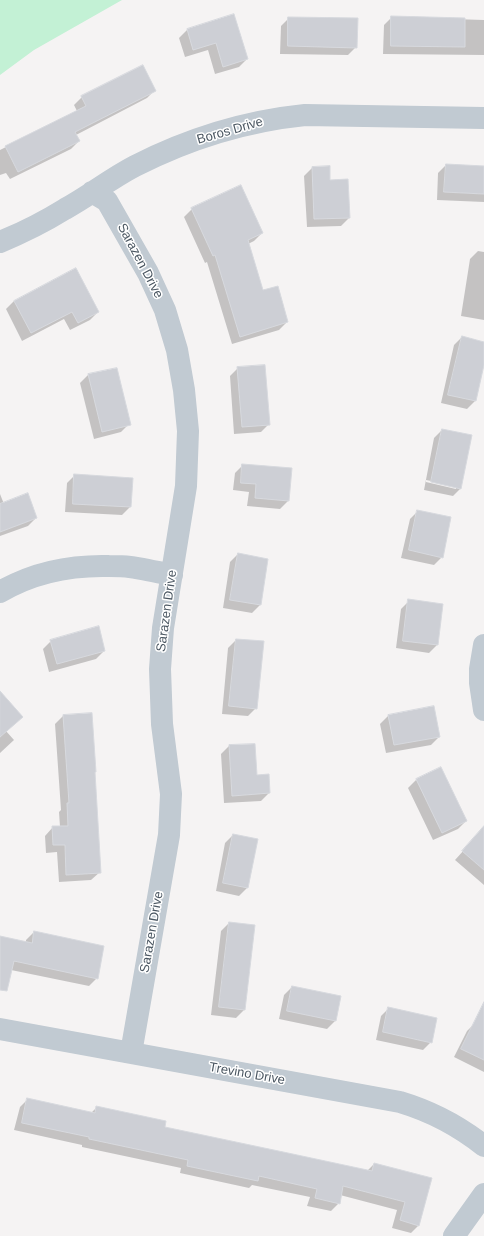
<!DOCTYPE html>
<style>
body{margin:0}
canvas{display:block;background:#f5f3f3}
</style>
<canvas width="484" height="1236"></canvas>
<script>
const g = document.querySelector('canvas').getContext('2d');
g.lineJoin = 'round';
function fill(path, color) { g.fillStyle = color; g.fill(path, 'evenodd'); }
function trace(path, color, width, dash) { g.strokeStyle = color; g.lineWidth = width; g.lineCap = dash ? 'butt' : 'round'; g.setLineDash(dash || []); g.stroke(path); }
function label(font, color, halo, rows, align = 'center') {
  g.font = font + ' Helvetica,sans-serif'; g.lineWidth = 3; g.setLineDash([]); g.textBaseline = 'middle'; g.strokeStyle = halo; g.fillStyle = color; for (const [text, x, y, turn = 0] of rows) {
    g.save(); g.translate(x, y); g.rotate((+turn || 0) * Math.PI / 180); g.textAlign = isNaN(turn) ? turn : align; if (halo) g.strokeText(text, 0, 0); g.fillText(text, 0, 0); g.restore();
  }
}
fill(new Path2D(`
 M0 0H122L34 50 0 75Z`), '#c3f1d5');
fill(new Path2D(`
 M234 15 247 59 239 67 215 74 208 50 185 57 179 38 187 30Z
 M392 17 484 20V55L383 54 384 25Z
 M289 18 356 47 348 55 280 54 281 26Z
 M143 66 155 90 147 98 76 135 79 141 71 149 10 179 6 173 0 175V150L77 111 74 105 82 97Z
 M446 165 484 167V202L437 200 438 173Z
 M312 168 329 181 349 218 341 226 307 227 304 176Z
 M192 209 262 233 254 241 248 244 263 291 287 322 279 330 232 344 207 262 205 263 184 217Z
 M478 251 484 252V320L461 316 470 259Z
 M14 301 98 312 90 320 70 330 64 319 22 341 6 309Z
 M462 337 484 343V360L475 401 467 409 441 403 454 345Z
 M238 368 269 424 261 432 234 434 230 376Z
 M116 369 129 424 121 432 94 439 80 383 88 375Z
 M442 430 461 488 453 496 424 490 434 438ZM426 480 456 486V489L426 482Z
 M243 465 288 501 280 509 247 506 249 492 233 490 235 473Z
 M75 475 132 479 130 507 122 515 65 512 67 483Z
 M0 494 4 504 36 518 28 526 0 536Z
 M418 511 442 557 434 565 401 558 410 519Z
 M238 554 267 560 260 605 252 613 223 608 230 562Z
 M409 601 437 645 429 653 396 648 401 609Z
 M236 640 263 642 256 708 248 716 222 714 228 648Z
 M51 641 104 651 96 659 49 672 43 649Z
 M0 705 6 731 14 740 0 753Z
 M91 715 95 772 94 773 100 872 91 880 59 882 57 852 46 853 45 836 53 827H60L59 812 61 810 55 724 63 716Z
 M388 716 439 737 431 745 386 753 380 724Z
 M229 746 256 776 269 793 261 801 224 803 221 754Z
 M416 780 466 821 458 829 433 840 408 788Z
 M233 835 247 888 239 896 216 891 225 843Z
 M484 835V885L455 860 473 840Z
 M229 923 244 1010 236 1018 211 1015 221 931Z
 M34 932 97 978 89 986 11 970 0 979V937L26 942V940Z
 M292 987 340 997 335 1021 327 1029 279 1019 284 995Z
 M389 1008 431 1042 423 1050 376 1040 381 1016Z
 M475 1023 484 1028V1072L454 1057 467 1031Z
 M28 1099 91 1113 96 1108 164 1128 367 1171 374 1164 431 1179 419 1225 411 1233 392 1228 397 1210 340 1195 339 1203 331 1211 307 1206 310 1197 252 1185 249 1188 180 1173 181 1168 82 1147V1145L14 1130 20 1107Z`), '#0003');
const building = new Path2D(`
 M234 14 248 59 223 67 216 43 193 50 187 29Z
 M391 16 465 18V47L391 46Z
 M288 17 358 18 357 48 288 46Z
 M143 65 156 91 75 132 80 141 18 172 5 146 86 106 81 96Z
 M446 164 484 166V194L444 192Z
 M330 166V180L348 179 350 218 314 219 312 167Z
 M241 185 263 233 248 240 263 290 278 286 288 322 240 337 215 255 213 256 191 208Z
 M76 268 99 312 78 323 72 312 31 333 14 301Z
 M462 336 484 342V365L476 401 448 395Z
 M265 365 270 425 242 427 237 367Z
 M117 368 131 425 102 432 88 374Z
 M442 429 472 435 461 489 431 482Z
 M242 464 292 468 289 501 255 498 256 484 241 483Z
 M74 474 133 478 131 507 73 504Z
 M28 493 37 518 0 532V504Z
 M417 510 451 517 443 558 409 550Z
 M238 553 268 559 261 605 230 600Z
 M408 599 443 604 438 645 403 641Z
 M99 626 105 651 57 664 50 640Z
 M236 639 264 641 257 709 229 706Z
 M0 691 23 717 0 737Z
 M434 706 440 737 394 745 388 715Z
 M92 713 96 772H95L101 873 66 875 65 845H53L52 826H68L67 803H69L63 715Z
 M255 744 257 775 269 774 270 793 232 796 229 745Z
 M441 767 467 821 442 833 416 779Z
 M484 826V870L462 851Z
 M233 834 258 839 248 888 223 883Z
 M229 922 255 925 245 1010 219 1007Z
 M34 931 104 946 98 979 14 961 7 991 0 990V936L32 943Z
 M292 986 341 996 336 1021 287 1011Z
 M484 1002V1060L461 1049Z
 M388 1007 437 1018 432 1043 383 1032Z
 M27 1098 95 1113 96 1106 166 1121 165 1127 288 1153 372 1171 374 1163 432 1178 419 1226 400 1220 405 1202 343 1186 340 1204 315 1198 317 1189 259 1176 258 1181 187 1166 188 1160 89 1139V1137L22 1123Z`);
fill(building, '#cdcfd5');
trace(building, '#d7d9de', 1);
trace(new Path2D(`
 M92 192 107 201 148 273 165 310 177 350 184 390 188 431 186 486 163 628 160 669 162 724 171 794 169 835 131 1053
 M0 242C22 233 44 222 65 209 89 196 110 179 135 166 188 139 246 121 305 115L484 118
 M0 592C34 572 70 565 109 566 116 566 123 566 130 567 144 569 158 572 172 575
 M484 645 480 669V683L484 710
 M0 1029 400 1102C430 1111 459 1126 484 1146
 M454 1236 484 1194`), '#c1cad2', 22);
label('13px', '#4a5661', '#fff', [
 ["Boros Drive",230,131,-16],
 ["Sarazen Drive",140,261,62],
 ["Sarazen Drive",167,611,-82],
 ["Sarazen Drive",152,932,-80],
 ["Trevino Drive",247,1074,10]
]);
</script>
